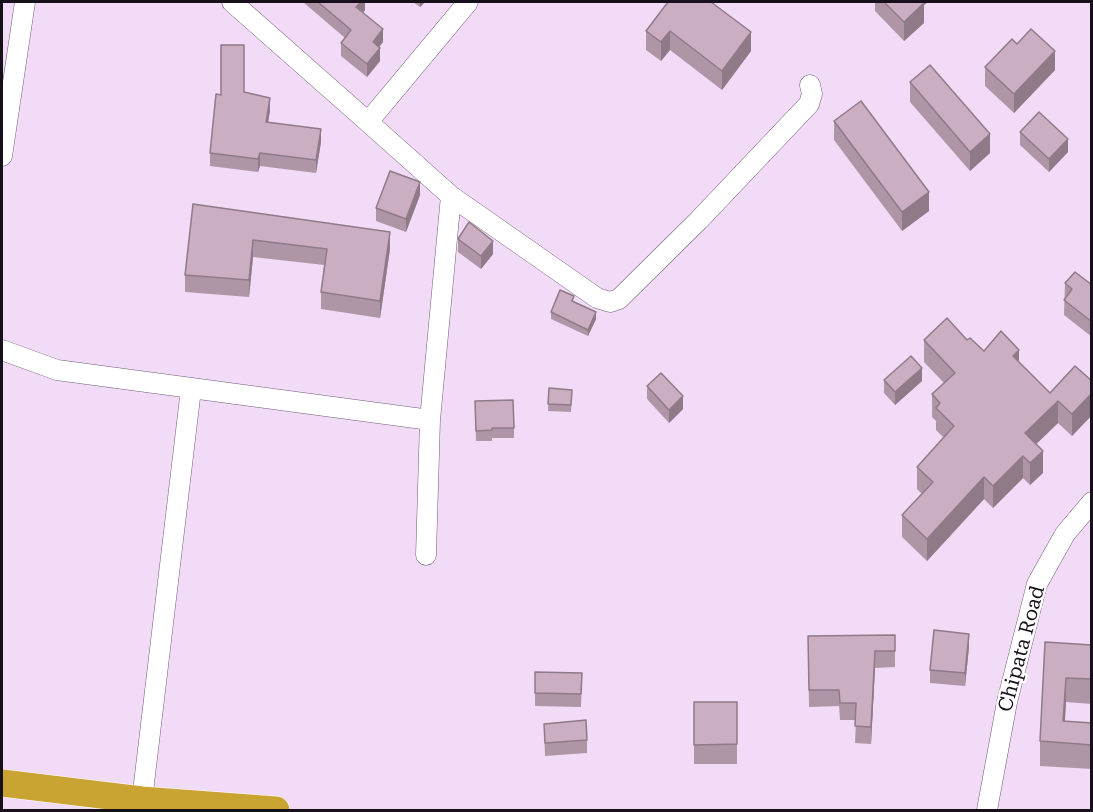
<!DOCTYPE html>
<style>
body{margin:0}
#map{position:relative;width:1093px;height:812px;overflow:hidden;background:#f2dbf7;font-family:"Roboto Serif",serif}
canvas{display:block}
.frame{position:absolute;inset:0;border:3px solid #170f19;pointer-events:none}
</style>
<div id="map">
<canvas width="1093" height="812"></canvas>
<div class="frame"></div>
</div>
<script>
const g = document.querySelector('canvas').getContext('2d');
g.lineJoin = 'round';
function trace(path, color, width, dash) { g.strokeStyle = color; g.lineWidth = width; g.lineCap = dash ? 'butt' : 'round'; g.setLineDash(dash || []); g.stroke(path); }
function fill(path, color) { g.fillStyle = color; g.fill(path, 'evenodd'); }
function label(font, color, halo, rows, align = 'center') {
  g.font = font + ' "Roboto Serif",serif'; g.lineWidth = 4.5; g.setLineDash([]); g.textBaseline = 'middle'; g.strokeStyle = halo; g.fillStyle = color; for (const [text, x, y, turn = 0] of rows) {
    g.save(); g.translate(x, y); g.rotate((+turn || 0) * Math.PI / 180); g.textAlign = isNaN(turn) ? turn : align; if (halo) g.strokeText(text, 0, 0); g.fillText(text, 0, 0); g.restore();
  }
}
const minor = new Path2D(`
 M232 2 368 122
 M468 2 368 122 451 196 597 298 610 302 619 299 699 220 809 104 812 94 810 85
 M2 156 25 2
 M2 350 57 370 430 420
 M426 555 430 420 451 196
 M142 800 191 389
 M987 810 1007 702 1037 584 1065 534 1092 502`);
const highway = new Path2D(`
 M2 783 142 800 276 810`);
trace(minor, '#705c74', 21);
trace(highway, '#fff', 28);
trace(minor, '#fff', 20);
trace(highway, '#caa432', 27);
fill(new Path2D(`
 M303 2H365V10L363 13 383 42 379 47 380 61 367 77 341 56V43L345 38Z
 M413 2H425L420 7Z
 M668 2 751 51 722 90 670 50 661 61 646 50V31Z
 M875 2H928L924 5V23L904 41 875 11Z
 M1017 44 1055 70 1014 113 985 86V67Z
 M910 82 990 153 970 171 910 102Z
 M244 92 270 111 268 122 321 142 316 173 260 166 258 172 210 166V153L221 95Z
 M834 121 929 211 902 231 834 140Z
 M1020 132 1068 152 1049 172 1020 145Z
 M420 195 406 232 376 221V208Z
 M193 204 390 249 380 318 321 309V292L324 265 253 257 249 297 185 292V275Z
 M458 239 493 254 481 269 458 252Z
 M1065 283 1092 285V337L1064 315Z
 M574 302 596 319 588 336 551 319V312Z
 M924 340H967L984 351 1019 362 1050 393 1092 381V415L1072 436 1058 423 1036 444 1043 473 1030 485 1023 478 993 508 984 499 927 561 902 537V515L922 494 917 489V467L944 438 936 430V421L932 417V394L944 383 924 362Z
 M884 380 922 381 895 405 884 393Z
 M647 386 683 409 669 423 647 399Z
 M549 388 572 390 571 412 548 411Z
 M475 401 514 428V438H492V441H476Z
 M895 635V667L875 668 871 744 855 743 856 720H840L839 706 809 707 808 636Z
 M1045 642 1092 645V704L1066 702 1065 722 1092 723V769L1040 766V741Z
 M969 647 965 686 930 683V670Z
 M535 672 582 673 581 707 535 706Z
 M694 702H737V764H694Z
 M544 724 587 740V753L545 756Z`), '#af96a7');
fill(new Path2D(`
 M361 2H365V10L356 20V7Z
 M420 2H425L420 7Z
 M915 2H928L924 5V23L904 41V22Z
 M383 29V42L373 55V42Z
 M670 31V50L661 61V42Z
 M751 32V51L722 90V71Z
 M380 48V61L367 77V64Z
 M1055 51V70L1014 113V94Z
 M270 98V111L266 135V122Z
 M321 129V142L316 173V160Z
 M990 134V153L970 171V152Z
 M1068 139V152L1049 172V159Z
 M260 153V166L258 172V159Z
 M420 182V195L406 232V219Z
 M929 192V211L902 231V212Z
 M390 232V249L380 318V301Z
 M253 240V257L249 297V280Z
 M493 241V254L481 269V256Z
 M596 312V319L588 336V330Z
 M1019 350V372L1013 356Z
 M922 368V381L895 405V392Z
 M1092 393V415L1072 436V414Z
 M683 396V409L669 423V410Z
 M1058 401V423L1025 455V433Z
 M1043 451V473L1030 485V463Z
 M1023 456V478L993 508V486Z
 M984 477V499L927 561V539Z
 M969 634V647L965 686V673Z
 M875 651V668L871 744V727Z
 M1066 678V702L1063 746V721Z`), '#8f7a88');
const building = new Path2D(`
 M318 2H361L356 7 383 29 373 42 380 48 367 64 341 43 351 30Z
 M668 2H711L751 32 722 71 670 31 661 42 646 31Z
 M884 2H922L924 3 904 22Z
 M1031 29 1055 51 1014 94 985 67 1012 39 1017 44Z
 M221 45H244V92L270 98 266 122 321 129 316 160 260 153 258 159 210 153 216 94 221 95Z
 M930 65 990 134 970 152 910 82Z
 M861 101 929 192 902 212 834 121Z
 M1039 112 1068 139 1049 159 1020 132Z
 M390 171 420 182 406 219 376 208Z
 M193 204 390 232 380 301 321 292 327 249 253 240 249 280 185 275Z
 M469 222 493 241 481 256 458 239Z
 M1075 272 1092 285V322L1064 300 1072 289 1065 283Z
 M560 290 574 296 572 301 596 312 588 330 551 312Z
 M947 318 967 340 970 338 984 351 1001 331 1019 350 1013 356 1050 393 1075 366 1092 381V393L1072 414 1058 401 1025 433 1043 451 1030 463 1023 456 993 486 984 477 927 539 902 515 933 482 917 467 954 426 936 408 940 403 932 394 955 373 924 340Z
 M911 356 922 368 895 392 884 380Z
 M661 373 683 396 669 410 647 386Z
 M549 388 572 390 571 405 548 404Z
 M513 400 514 428H492V430L476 431 475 401Z
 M934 630 969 634 965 673 930 670Z
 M895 635V651H875L871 727 855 726 856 703H840L839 690H809L808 636Z
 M1045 642 1092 645V679L1066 678 1063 721 1092 723V745L1040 741Z
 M535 672 582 673 581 694 535 693Z
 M694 702H737V744L694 745Z
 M586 720 587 740 545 743 544 724Z`);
fill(building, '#ccaec2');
trace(building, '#8f7a88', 1.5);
label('20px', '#170f19', '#fff', [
 ["Chipata Road",1022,649,-75]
]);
</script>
